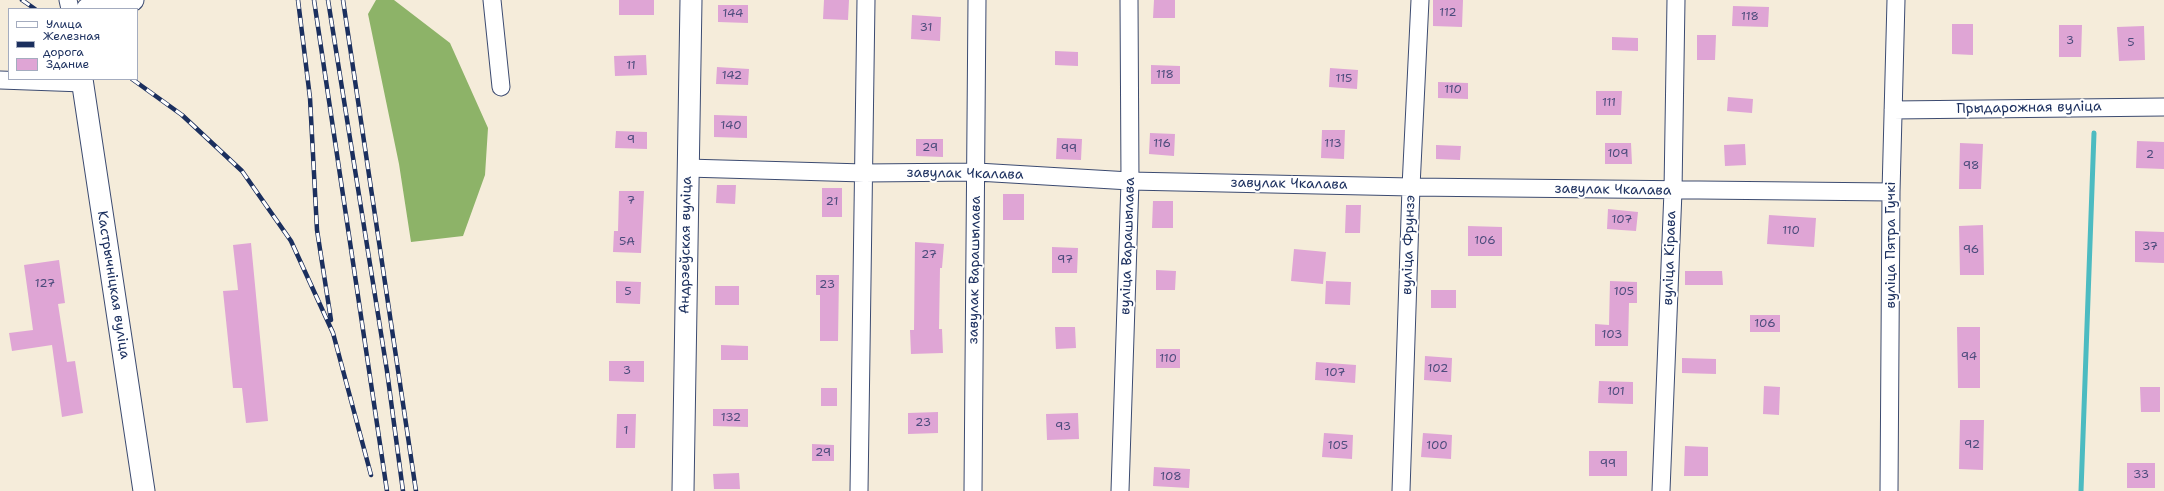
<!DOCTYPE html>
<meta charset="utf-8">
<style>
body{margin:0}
#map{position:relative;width:2164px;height:491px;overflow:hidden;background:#f5ecda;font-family:"Shantell Sans",sans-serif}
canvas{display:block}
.legend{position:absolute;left:8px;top:8px;width:130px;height:72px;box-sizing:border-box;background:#fff;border:1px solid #a4acbf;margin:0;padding:5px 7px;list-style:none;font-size:12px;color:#1b2f5e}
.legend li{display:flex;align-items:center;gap:8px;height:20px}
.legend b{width:20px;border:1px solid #a4acbf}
</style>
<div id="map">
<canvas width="2164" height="491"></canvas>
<ul class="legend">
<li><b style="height:5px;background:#fff"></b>Улица</li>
<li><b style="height:5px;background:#1b2f5e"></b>Железная дорога</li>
<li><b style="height:11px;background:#dfa5d5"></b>Здание</li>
</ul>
</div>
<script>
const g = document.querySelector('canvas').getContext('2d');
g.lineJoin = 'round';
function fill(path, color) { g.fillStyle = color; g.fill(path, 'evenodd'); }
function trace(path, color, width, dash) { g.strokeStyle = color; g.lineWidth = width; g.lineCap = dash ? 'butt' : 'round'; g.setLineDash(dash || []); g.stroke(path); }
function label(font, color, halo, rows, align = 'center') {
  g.font = font + ' "Shantell Sans",sans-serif'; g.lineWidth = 4; g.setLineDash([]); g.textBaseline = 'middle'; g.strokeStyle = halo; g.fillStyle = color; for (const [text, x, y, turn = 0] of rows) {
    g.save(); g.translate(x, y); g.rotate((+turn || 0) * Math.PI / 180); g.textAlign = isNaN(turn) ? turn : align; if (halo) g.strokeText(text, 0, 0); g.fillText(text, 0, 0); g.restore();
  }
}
fill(new Path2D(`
 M376 0H394L450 43 488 128 485 175 463 236 411 242 399 164 368 14Z`), '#8db368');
trace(new Path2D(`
 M2081 491 2094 133`), '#4cbbc1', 5);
fill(new Path2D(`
 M619 0H654V15H619Z
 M824 0H849L848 20 823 19Z
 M1154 0H1175V18H1153Z
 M1433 0H1463L1462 27 1433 26Z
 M718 5H748V23L718 22Z
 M1733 6 1769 7 1768 27 1732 26Z
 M912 15 941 17 940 41 911 39Z
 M1952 24H1973V55L1952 54Z
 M2059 25H2082L2081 57H2059Z
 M2144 26 2145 60 2119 61 2117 27Z
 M1697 35H1716L1715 60H1697Z
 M1612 37 1638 38V51L1612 50Z
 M1055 51 1078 52V66L1055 65Z
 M646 55 647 75 615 76 614 56Z
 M1151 65 1180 66V84H1151Z
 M717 67 749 69 748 85 716 84Z
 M1330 68 1358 70 1357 89 1329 87Z
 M1438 82 1468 83V99L1438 98Z
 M1596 91H1622L1621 115H1596Z
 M1728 97 1753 99 1752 113 1727 111Z
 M714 115 747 116V138L714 137Z
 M1322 130H1345L1344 159 1321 158Z
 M616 131 647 132V149L615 148Z
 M1150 133 1175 134 1174 156 1149 154Z
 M1057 138 1082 139 1081 160 1056 159Z
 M916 139H943V157L916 156Z
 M2137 141 2164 142V169L2136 168Z
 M1605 143H1631L1632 164H1605Z
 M1960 143 1983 144 1981 189H1959Z
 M1745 144 1746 165 1725 166 1724 145Z
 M1436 145 1461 146 1460 160 1436 159Z
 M717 185H736L735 204 716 203Z
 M822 188H842V217H822Z
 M619 191H644L641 253 613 252 614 231H618Z
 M1003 194H1024V220H1003Z
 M1153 201H1173V228H1152Z
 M1346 205H1361L1360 233H1345Z
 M1608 209 1638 212 1636 231 1607 229Z
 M1769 215 1816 218 1814 247 1767 244Z
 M1983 225 1984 275H1960L1959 226Z
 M1468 226 1502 227V256H1468Z
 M2135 231 2164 232V263L2135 262Z
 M915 242 944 244 942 268H940L939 329H942L943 353 911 354 910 330H914Z
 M251 243 268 421 246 423 242 388H233L223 291 238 290 233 245Z
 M1052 247 1078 248 1077 273H1052Z
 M1294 249 1326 252 1323 284 1291 281Z
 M59 260 65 303 58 304 67 362 75 361 83 413 62 417 52 345 12 351 9 333 33 330 24 265Z
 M1156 270 1176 271 1175 290H1156Z
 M1685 271H1722L1723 285H1685Z
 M816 275H839L838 341H820V295H816Z
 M616 281 641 282 640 304 616 303Z
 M1326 281 1351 282 1350 305 1325 304Z
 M1610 281 1637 282V303H1629L1628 346H1595V324L1609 325Z
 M715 286H739V305H715Z
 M1431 290H1456V308H1431Z
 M1750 315H1780V332H1750Z
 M1055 327H1075L1076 348 1056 349Z
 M1957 327H1980V388H1958Z
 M721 345 748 346V360H721Z
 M1156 349H1180V368H1156Z
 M1425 356 1452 358 1451 382 1424 380Z
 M1682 358 1716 359V374L1682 373Z
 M609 361H644V382L609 381Z
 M1316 362 1356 365 1355 383 1315 380Z
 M1599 381 1633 382V404L1598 403Z
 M1764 386 1780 387 1779 415 1763 414Z
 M2140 387H2160V412H2141Z
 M821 388H837V406H821Z
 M713 409H748V427L713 426Z
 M938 412V433L908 434V413Z
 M1078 413 1079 439 1047 440 1046 414Z
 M617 414H636L635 448H616Z
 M1960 420H1984L1983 470 1959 469Z
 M1324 433 1353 435 1352 459 1322 457Z
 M1423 433 1452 435 1451 459 1421 457Z
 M812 444 834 445V461H812Z
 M1685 446 1708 447V476H1684Z
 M1589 451H1627V476H1589Z
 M2127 463H2155V488H2127Z
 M1154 467 1190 469 1189 488 1153 486Z
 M739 473 740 489H714L713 474Z`), '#dfa5d5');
const minor = new Path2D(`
 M68 0 70 9
 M492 0 501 87
 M0 80 83 83
 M1893 110 2164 107
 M687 168 864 173 977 172 1130 181 1411 187 1891 192
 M859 491 866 0
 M973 491 977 0
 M1120 491 1130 181 1129 0
 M1401 491 1411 187 1420 0
 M1661 491 1673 191 1676 0
 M1889 491 1891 192 1896 0`);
const major = new Path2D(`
 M87 9 133 0
 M82 79 144 491
 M683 491 691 0`);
trace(minor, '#3c4b71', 19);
trace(major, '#3c4b71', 23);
trace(minor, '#fff', 17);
trace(major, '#fff', 21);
const rail = new Path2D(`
 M22 0 35 9
 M298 0 310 98 317 230 331 320
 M314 0 387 491
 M328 0 387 371 403 491
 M343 0 416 491
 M132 79 182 115 242 171 291 241 333 333 371 475`);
trace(rail, '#1b2f5e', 4.5);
trace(rail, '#fff', 3, [9]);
label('12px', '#4c4c7c', null, [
 ["112",1448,13],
 ["144",733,14],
 ["118",1750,17],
 ["31",926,28],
 ["3",2070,41],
 ["5",2131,43],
 ["11",631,66],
 ["118",1165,75],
 ["142",732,76],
 ["115",1344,79],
 ["110",1453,90],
 ["111",1609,103],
 ["140",731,126],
 ["9",631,140],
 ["116",1162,144],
 ["113",1333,144],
 ["29",930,148],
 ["99",1069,149],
 ["109",1618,154],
 ["2",2150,155],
 ["98",1971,166],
 ["7",631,201],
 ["21",832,202],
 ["107",1622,220],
 ["110",1791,231],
 ["106",1485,241],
 ["5А",627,242],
 ["37",2150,247],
 ["96",1971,250],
 ["27",929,255],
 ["97",1065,260],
 ["127",45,284],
 ["23",827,285],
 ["5",628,292],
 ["105",1624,292],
 ["106",1765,324],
 ["103",1612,335],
 ["94",1969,357],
 ["110",1168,359],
 ["102",1438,369],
 ["3",627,371],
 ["107",1335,373],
 ["101",1616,392],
 ["132",731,418],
 ["23",923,423],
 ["93",1063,427],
 ["1",626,431],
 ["92",1972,445],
 ["105",1338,446],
 ["100",1437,446],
 ["29",823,453],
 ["99",1608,464],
 ["33",2141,475],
 ["108",1171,477]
]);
label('14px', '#1b2f5e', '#fff', [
 ["Прыдарожная вуліца",2029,108,-1],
 ["завулак Чкалава",965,174,1],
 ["завулак Чкалава",1289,184,1],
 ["завулак Чкалава",1613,190,1],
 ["Андрэеўская вуліца",686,245,-89],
 ["вуліца Фрунзэ",1409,245,-88],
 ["вуліца Пятра Гучкі",1891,245,-90],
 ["вуліца Варашылава",1128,246,-88],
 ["вуліца Кірава",1670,258,-88],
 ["завулак Варашылава",975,270,-89],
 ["Кастрычніцкая вуліца",113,285,81]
]);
</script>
